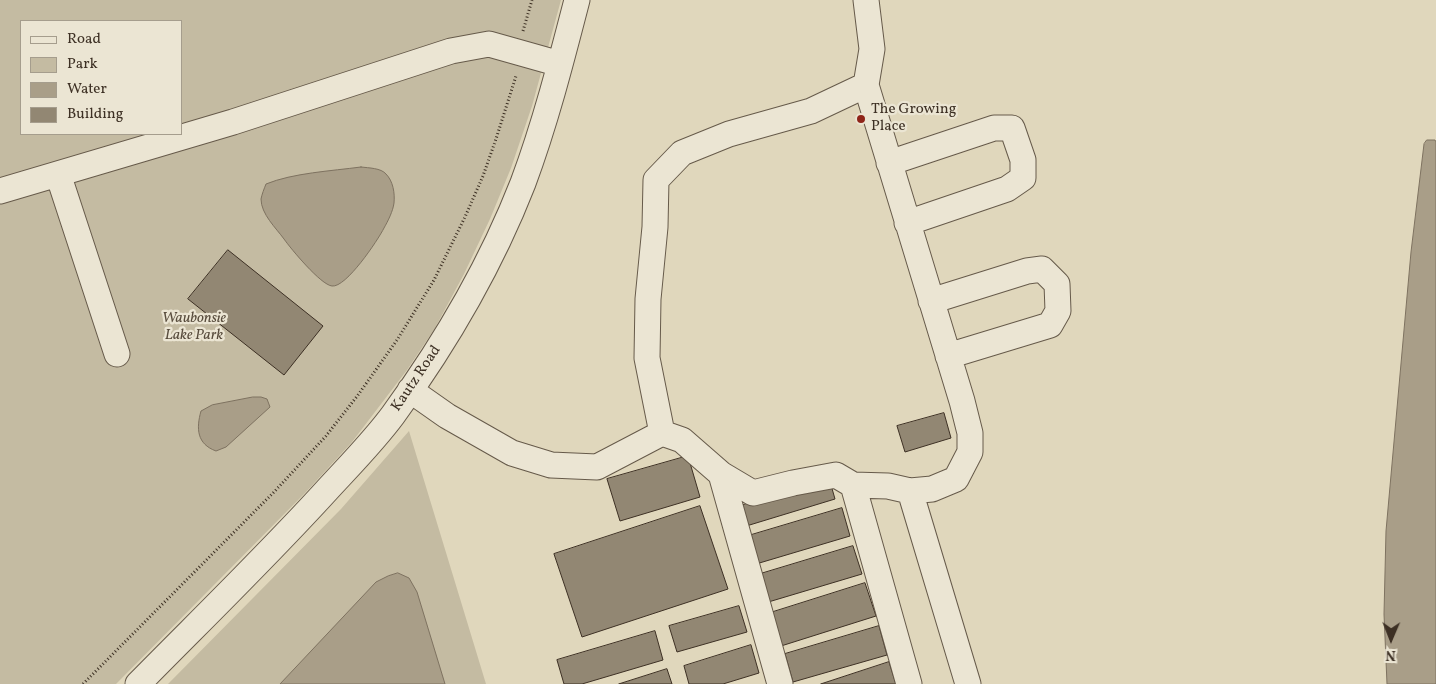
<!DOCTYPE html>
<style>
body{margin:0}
#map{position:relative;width:1436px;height:684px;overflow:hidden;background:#e0d7bc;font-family:Vollkorn,serif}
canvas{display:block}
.legend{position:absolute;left:20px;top:20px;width:162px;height:115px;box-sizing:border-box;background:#ebe5d3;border:1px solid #a59d8d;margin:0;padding:6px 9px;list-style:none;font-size:15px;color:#3d3024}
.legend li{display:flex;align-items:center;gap:10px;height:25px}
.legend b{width:25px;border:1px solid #a59d8d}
.north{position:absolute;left:1366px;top:614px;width:50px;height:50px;-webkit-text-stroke:4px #ebe5d3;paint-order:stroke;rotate:181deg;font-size:14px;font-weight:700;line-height:20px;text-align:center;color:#3d3024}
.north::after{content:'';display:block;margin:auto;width:18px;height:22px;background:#3d3024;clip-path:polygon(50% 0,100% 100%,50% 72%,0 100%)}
</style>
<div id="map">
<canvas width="1436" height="684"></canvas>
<ul class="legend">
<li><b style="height:6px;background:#ebe5d3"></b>Road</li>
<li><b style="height:14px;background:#c4bba2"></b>Park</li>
<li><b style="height:14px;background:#a99e88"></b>Water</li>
<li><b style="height:14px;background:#928773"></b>Building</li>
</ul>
<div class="north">N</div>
</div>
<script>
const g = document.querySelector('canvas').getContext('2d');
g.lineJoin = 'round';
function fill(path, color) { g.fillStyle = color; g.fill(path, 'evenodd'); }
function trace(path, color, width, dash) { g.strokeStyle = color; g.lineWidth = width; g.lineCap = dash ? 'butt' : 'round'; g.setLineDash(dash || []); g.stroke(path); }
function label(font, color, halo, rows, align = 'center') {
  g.font = font + ' Vollkorn,serif'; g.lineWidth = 4.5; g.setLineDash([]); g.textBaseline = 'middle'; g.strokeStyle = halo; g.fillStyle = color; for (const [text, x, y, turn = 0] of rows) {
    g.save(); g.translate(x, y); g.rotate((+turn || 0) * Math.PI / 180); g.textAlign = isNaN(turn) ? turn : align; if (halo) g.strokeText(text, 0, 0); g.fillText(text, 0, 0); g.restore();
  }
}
fill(new Path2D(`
 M0 0H561L532 106 511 168 490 219 464 274 435 328 407 370 352 442 306 492 116 684H0ZM21 21H181V134H21Z
 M409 431 486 684H168L341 509Z`), '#c4bba2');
const water = new Path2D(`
 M1427 140H1435L1436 142V684H1387L1384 614 1386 531 1411 252 1424 144Z
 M361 167C369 168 381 168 386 174 393 181 395 193 394 203 393 211 388 221 384 228 378 240 346 288 332 286 321 285 291 249 284 239 276 228 261 214 261 199 262 194 264 189 266 184 293 173 331 171 361 167Z
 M253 397H261L267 399 270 407 226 447 216 451C197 444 196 429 201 411L212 405Z
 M398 573 409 578 417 592 445 684H280L376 582 388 576Z`);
fill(water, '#a99e88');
trace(water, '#7e7260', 1);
const building = new Path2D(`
 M228 250 323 326 284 375 188 299Z
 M944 413 951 438 905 452 897 426Z
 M688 456 700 497 620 521 607 479Z
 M829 478 835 499 743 527 737 507Z
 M700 506 728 589 582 637 554 554Z
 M842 508 850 536 756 564 748 536Z
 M853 546 862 574 765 603 757 575Z
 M865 583 876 616 781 646 770 613Z
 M739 606 747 632 677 652 669 626Z
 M879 626 887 655 793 682 785 654Z
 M655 631 663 660 582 684H564L557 660Z
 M751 645 759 673 723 684H689L684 666Z
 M889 662 896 684H821Z
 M667 669 672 684H619Z`);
fill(building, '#928773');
trace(building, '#3d3024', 1);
const minor = new Path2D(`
 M866 0 872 49 866 85 962 401 970 433V452L956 479 932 489 910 491 968 684
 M866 85 811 111 729 134 682 153 656 180 655 227 648 299 647 358 662 433 682 440 721 474 753 493 793 483 836 475 853 485 909 684
 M889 163 994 128H1012L1023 160V178L1007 189 907 223
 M58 174 117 354
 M0 191 233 122 451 51 489 44 560 64
 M931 301 1027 271 1042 269 1057 284 1058 311 1050 325 948 356
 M410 390 447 416 512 453 551 465 597 467 662 433
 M721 474 780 684
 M853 485 888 486 910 491
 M138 684C201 620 266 557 327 490 349 466 373 442 393 415 444 345 491 265 523 183 545 124 561 62 577 0`);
trace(minor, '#665a4a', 27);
trace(new Path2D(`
 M523 31 532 0
 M83 684 274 492 326 436 358 395 397 340 434 280 465 217 483 176 496 139 516 76`), '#3d3024', 3, [1, 2.5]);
trace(minor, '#ebe5d3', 25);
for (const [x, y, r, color] of [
 [861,119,5,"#8f2418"]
]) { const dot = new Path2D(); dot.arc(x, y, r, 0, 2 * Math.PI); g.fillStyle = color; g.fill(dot); trace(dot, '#ebe5d3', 2); }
label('15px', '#3d3024', '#ebe5d3', [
 ["The Growing",871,110],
 ["Place",871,127]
], 'left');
label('italic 15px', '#584c3d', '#ebe5d3', [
 ["Waubonsie",194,319],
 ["Lake Park",194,336]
]);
label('15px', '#3d3024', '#ebe5d3', [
 ["Kautz Road",417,379,-56]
]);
</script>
